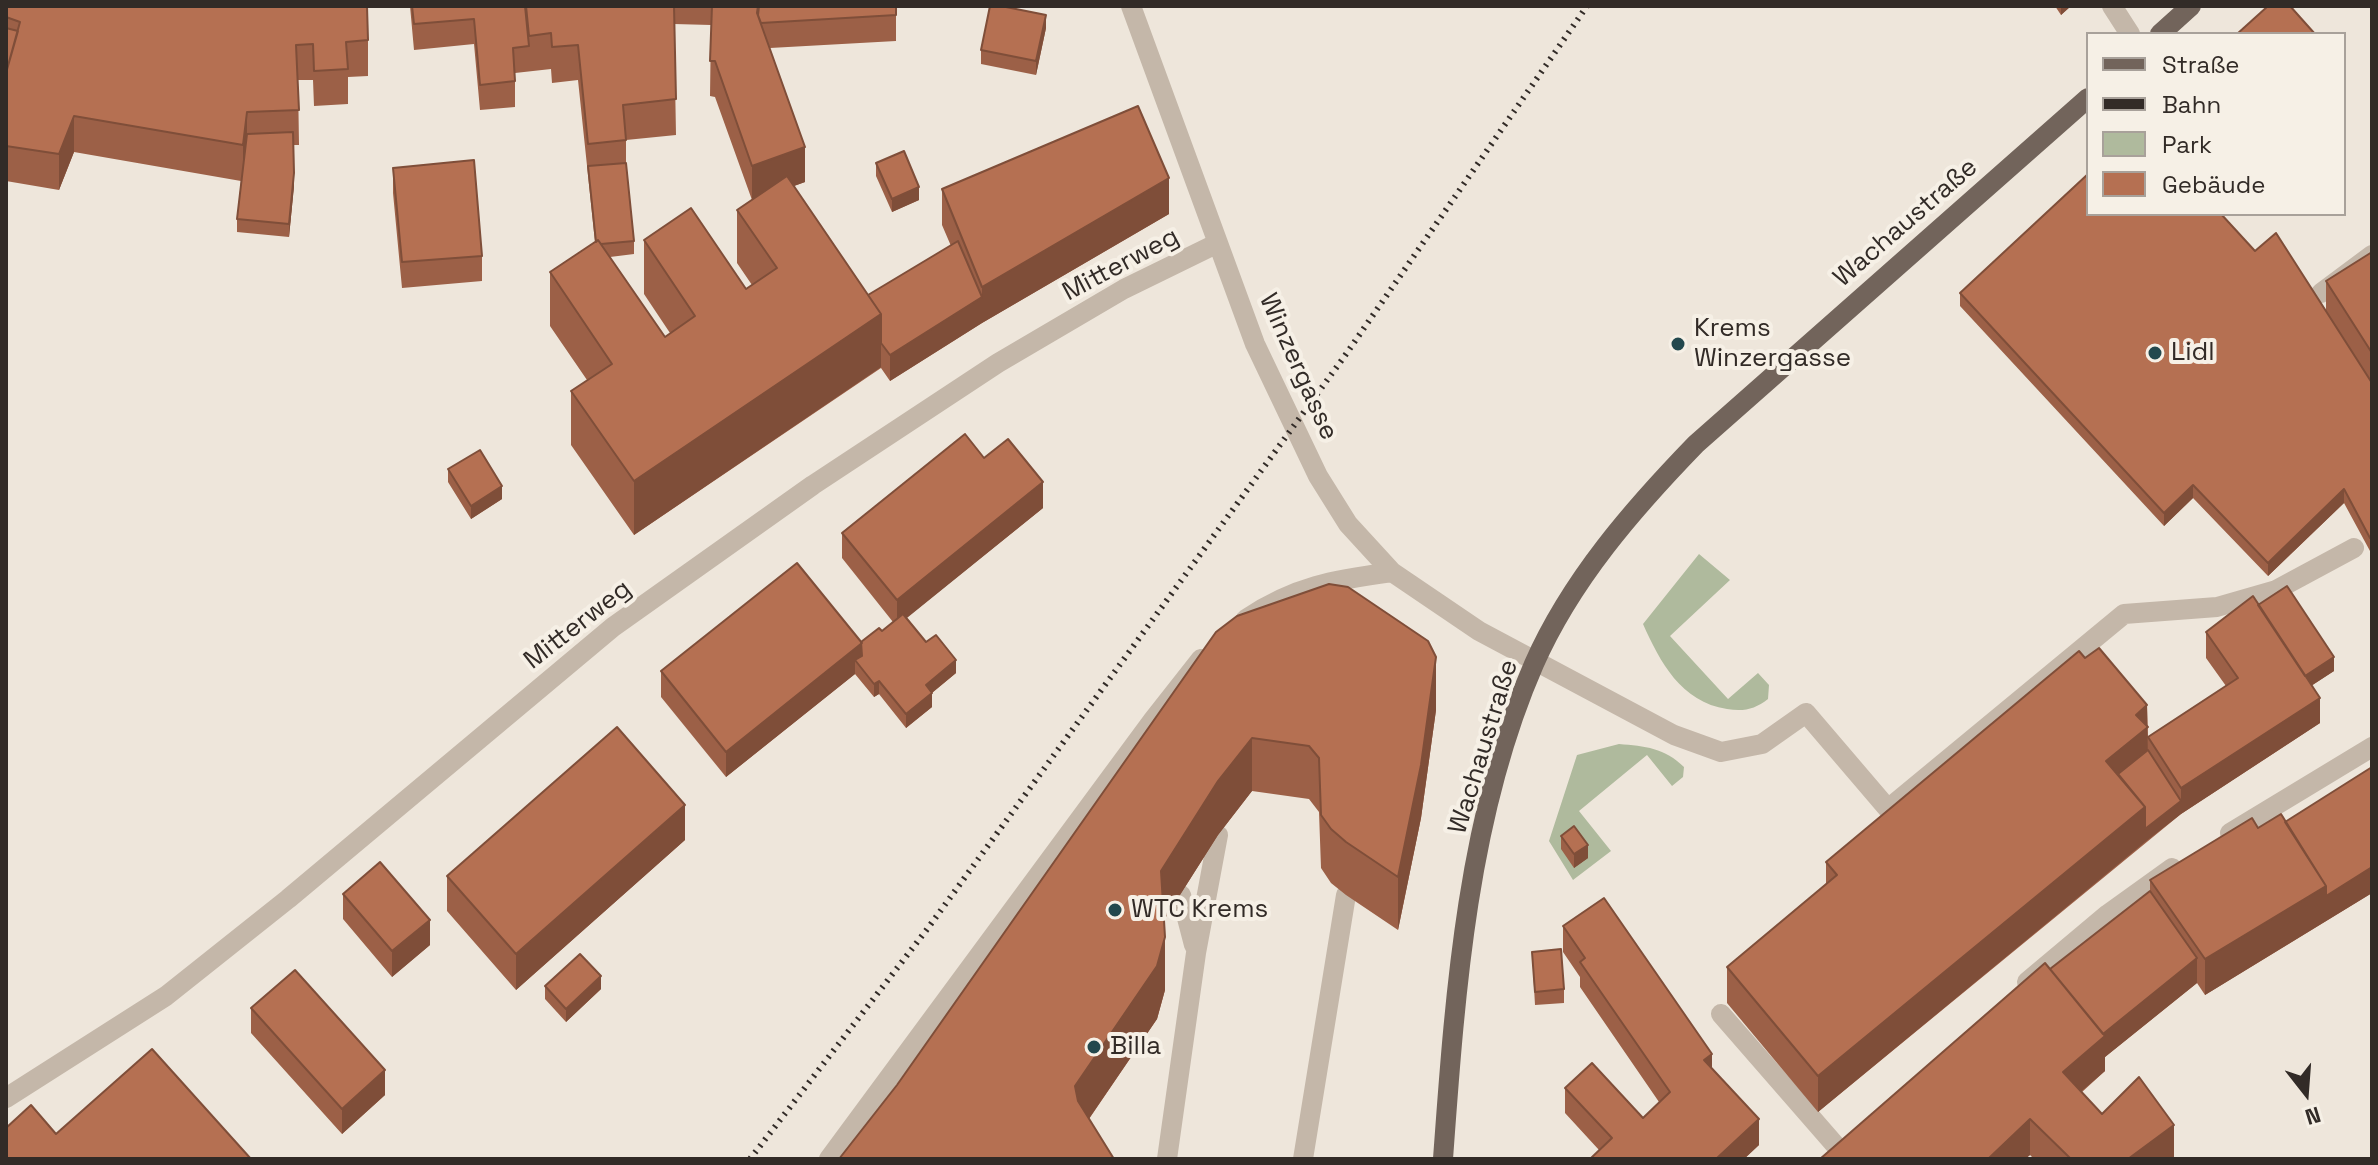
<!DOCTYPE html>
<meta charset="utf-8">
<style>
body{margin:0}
#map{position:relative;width:2378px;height:1165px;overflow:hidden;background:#eee6db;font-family:"Space Grotesk",sans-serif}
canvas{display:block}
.frame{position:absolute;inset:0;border:8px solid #322b27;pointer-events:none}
.legend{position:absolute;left:2086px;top:32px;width:260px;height:184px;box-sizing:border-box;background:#f6f0e6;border:2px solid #a8a19a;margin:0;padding:10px 14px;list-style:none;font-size:24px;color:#322b27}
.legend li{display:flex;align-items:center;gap:16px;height:40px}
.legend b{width:40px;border:2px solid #a8a19a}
.north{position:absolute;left:2266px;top:1053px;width:80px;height:80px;-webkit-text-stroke:6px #f6f0e6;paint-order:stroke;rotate:163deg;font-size:22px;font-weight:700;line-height:32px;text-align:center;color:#322b27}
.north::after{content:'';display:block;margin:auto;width:28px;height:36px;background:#322b27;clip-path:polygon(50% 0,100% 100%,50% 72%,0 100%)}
</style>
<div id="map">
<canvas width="2378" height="1165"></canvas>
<div class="frame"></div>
<ul class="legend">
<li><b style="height:10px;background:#72645b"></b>Straße</li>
<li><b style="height:10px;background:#322b27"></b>Bahn</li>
<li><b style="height:22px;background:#afba9d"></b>Park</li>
<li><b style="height:22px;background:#b57052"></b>Gebäude</li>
</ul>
<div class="north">N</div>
</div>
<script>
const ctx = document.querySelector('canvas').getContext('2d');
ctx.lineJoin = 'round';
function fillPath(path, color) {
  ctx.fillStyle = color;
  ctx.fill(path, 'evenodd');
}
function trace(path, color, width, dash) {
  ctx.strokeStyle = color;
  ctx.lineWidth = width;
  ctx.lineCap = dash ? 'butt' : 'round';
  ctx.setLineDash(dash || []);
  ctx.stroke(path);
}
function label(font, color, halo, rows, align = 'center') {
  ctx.font = font + ' "Space Grotesk",sans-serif';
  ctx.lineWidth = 8;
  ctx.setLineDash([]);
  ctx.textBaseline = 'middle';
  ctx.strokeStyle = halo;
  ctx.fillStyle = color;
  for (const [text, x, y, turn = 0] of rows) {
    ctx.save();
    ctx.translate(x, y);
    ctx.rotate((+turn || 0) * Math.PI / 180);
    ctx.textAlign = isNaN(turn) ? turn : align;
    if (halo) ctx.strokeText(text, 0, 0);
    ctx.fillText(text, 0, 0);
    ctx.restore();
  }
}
fillPath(new Path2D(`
 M1699,554L1730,580L1670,636L1728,699L1758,673L1769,685L1768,699C1755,709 1744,712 1727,709C1681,702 1660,662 1643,624Z
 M1619,744C1645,746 1665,748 1684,767L1683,777L1672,786L1647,755L1579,811L1611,851L1573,880L1549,841L1577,755Z`), '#afba9d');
trace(new Path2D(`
 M1131,6L1255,344L1318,476L1348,524L1392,572L1479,631L1674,735L1721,752L1762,744L1806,713L1888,809L2124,614L2217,607L2276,590L2354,548
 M2112,6L2130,34
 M2321,293L2372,255
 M1246,619C1295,586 1334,580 1392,572
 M1153,730V720L1201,659
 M2230,833L2372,747
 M1181,895L1194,945
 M2027,982L2108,914L2172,868
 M1721,1014L1836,1146
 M6,1098L166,996L288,899L613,627L813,485L998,363L1124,289L1218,243
 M829,1159L1153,720
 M1167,1159L1196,953L1218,835
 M1303,1159L1346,895`), '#c4b7a9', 20);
trace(new Path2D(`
 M2160,34L2191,6
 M1443,1159C1455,994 1467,817 1534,664C1571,580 1633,509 1696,444L2088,98`), '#72645b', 20);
trace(new Path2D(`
 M750,1159L928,928L1344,357L1587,6`), '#322b27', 6, [2, 6]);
fillPath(new Path2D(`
 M6,6L368,40V76L348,77V104L314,106L313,80H298L299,145H294V186L289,237L237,232V219L241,181L74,152L59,190L6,181Z
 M410,6H896V41L770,48L805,182L794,186L868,295L951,246L942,225V189L1169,214L982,323L890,381L881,368L634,535L571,445V391L587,380L550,326V272L595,242L578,80L552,83L551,69L515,73V107L480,110L474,44L414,50ZM674,24L711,25L710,96L715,97L752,200L737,210V263L752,285L746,289L644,240V294L670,333L665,337L610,257L634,254V241L626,163V140L676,135Z
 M2055,6H2071L2061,15Z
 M1046,28L1036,75L981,64V50Z
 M876,163L919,200L892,212L876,176Z
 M393,168L482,256V281L402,288L393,193Z
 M2255,251L2326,311V281L2372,252V551H2370L2344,503L2268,576L2193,498L2164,526L1960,306V293Z
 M984,458L1043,508L906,618L926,642L956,673L932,693V707L906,728L879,694L874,697L855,674L726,777L661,697V671L861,642L882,631L893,622L842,558V533Z
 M448,469L502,499L471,519L448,482Z
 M2258,605L2334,671L2311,686L2320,723L2181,814L1818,1112L1727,1003V967L1826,884V862L2085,658L2147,705L2148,737L2226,686L2206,658V632Z
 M1216,632L1436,710L1421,818L1398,930L1346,895L1331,883L1321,868L1319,812L1309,799L1252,791L1218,835L1164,920L1165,990L1157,1019L1089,1119L897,1085Z
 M2372,767V893L2205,995L2197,983L2105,1057V1071L2082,1092L2102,1114L2174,1159H2034L2030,1155L2025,1159H1820L2050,969L2150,891V880L2258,828L2285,822Z
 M1561,836L1588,858L1574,868L1561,849Z
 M685,840L516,990L447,911V876Z
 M343,894L430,945L392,977L343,919Z
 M1563,926L1712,1069L1759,1145L1744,1159H1590L1599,1150L1565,1113V1088L1643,1118L1659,1102L1580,987V977L1563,952Z
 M1532,952L1564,989V1003L1535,1005Z
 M545,986L601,989L566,1022L545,999Z
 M251,1008L385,1095L342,1134L251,1033Z`), '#9c6047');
fillPath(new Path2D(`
 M2061,6H2071L2061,15Z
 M1046,15V28L1036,75V61Z
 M247,112V147L243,181V145Z
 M74,116V152L59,190V154Z
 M805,147V182L752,201V166Z
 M294,173V186L289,237V224Z
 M1169,178V214L982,323L890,381V355L982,297V287Z
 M919,187V200L892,212V199Z
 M881,314V367L634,535V481Z
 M1043,482V508L897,626V600Z
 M2193,485V498L2164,526V513Z
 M502,486V499L471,519V506Z
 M2344,489V503L2268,576V563Z
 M862,643V669L855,660V674L726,777V752Z
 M1436,657V710L1421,818L1398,930V877Z
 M2334,657V671L2300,693V680Z
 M956,660V673L928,696L932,693V707L906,728V714L926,685Z
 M879,681V694L874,697V684Z
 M2320,698V723L2181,814L2145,842V829L2181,801V788Z
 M2147,705L2148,763L2113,791L2106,761L2136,715Z
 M1252,738V791L1218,835L1161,925V871L1218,781Z
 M685,805V840L516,990V954Z
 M2145,807V842L1818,1112V1076Z
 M1588,845V858L1574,868V854Z
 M2372,867V893L2205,995V959L2326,886Z
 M430,920V945L392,977V951Z
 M1165,937V990L1157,1019L1075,1139V1086Z
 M2197,958V983L2105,1057V1071L2063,1107V1072L2098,1038Z
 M601,976V989L566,1022V1009Z
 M1712,1054V1080L1704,1060Z
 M385,1070V1095L342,1134V1109Z
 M1759,1119V1145L1744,1159H1716Z
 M2030,1119V1155L2025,1159H1988Z
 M2174,1125V1159H2128Z`), '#7f4e39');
const building = new Path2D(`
 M6,6H367L368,40L346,42L348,69L314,71L313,44L296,45L299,110L247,112L243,145L74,116L59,154L6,146V73L20,22L6,17Z
 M412,6H525L529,46L513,48L515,81L480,85L474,19L414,24Z
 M526,6H674L676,99L623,105L626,140L588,144L578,45L552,47L551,33L529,36Z
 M712,6H758L757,13L805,147L752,166L715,61H710Z
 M759,6H896V15L761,23L758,15Z
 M990,6H1001L1046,15L1036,61L981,50Z
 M2268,6H2290L2315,34H2237Z
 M6,28L18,31L6,73Z
 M1138,106L1169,178L982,287L942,189Z
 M293,132L294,173L289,224L237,219L247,134Z
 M904,151L919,187L892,199L876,163Z
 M474,160L482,256L402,262L393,168Z
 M626,163L634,241L601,244L598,240L596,242L588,166Z
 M2088,174V214H2221L2255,251L2276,233L2372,383V538H2370L2344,489L2268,563L2193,485L2164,513L1960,293Z
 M787,176L881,314L634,481L571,391L612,364L550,272L598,240L665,337L695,316L644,240L691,208L746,289L777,268L737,210Z
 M958,241L982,297L890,355L881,343V314L868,295Z
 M2372,252V353L2326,281Z
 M965,434L984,458L1008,439L1043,482L897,600L842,533Z
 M480,450L502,486L471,506L448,469Z
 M797,563L862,643L726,752L661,671Z
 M1329,584L1348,587L1428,641L1436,657L1421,765L1398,877L1346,842L1331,829L1321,815L1319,758L1309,746L1252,738L1218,781L1161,871L1165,937L1157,966L1075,1086L1078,1101L1114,1159H839L897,1085L1216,632L1237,616Z
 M2287,586L2334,657L2305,676L2258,605Z
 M2253,596L2320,698L2181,788L2148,737L2238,678L2206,632Z
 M903,614L926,642L936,635L956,660L926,685L932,693L906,714L879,681L874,684L855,660L862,656L861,642L879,628L882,631Z
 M2099,648L2147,705L2136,715L2148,727L2106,761L2145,807L1818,1076L1727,967L1837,875L1826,862L2079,651L2085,658Z
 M617,727L685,805L516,954L447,876Z
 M2148,750L2181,801L2145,829V807L2118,774Z
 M2372,767V867L2326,896V886L2285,822Z
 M2281,814L2326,886L2205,959L2150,880L2252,818L2258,828Z
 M1574,826L1588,845L1574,854L1561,836Z
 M380,862L430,920L392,951L343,894Z
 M2150,891L2197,958L2103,1034L2050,969Z
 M1604,898L1712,1054L1704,1060L1759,1119L1716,1159H1590L1612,1138L1565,1088L1592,1063L1643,1118L1670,1092L1580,962L1585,958L1563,926Z
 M1561,949L1564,989L1535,992L1532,952Z
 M580,954L601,976L566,1009L545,986Z
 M2045,963L2105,1036L2063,1072L2102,1114L2139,1077L2174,1125L2128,1159H2071L2030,1119L1988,1159H1820Z
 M295,970L385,1070L342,1109L251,1008Z
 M152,1049L251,1159H6V1128L31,1105L56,1134Z`);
fillPath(building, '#b57052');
trace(building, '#7f4e39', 2);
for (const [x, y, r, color] of [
 [1678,344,8,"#23484d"],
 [2155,353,8,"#23484d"],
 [1115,910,8,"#23484d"],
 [1094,1047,8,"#23484d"]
]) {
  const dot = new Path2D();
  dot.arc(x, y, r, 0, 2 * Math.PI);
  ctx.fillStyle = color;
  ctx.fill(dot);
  trace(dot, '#f6f0e6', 3);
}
label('26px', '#322b27', '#f6f0e6', [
 ["Wachaustraße",1906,223,-41],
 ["Mitterweg",1121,265,-28],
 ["Winzergasse",1298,367,66],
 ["Mitterweg",578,625,-38],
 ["Wachaustraße",1484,747,-73]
]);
label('26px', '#322b27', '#f6f0e6', [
 ["Krems",1694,329],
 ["Winzergasse",1694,359],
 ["Lidl",2171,353],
 ["WTC Krems",1131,910],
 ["Billa",1110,1047]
], 'left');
</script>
